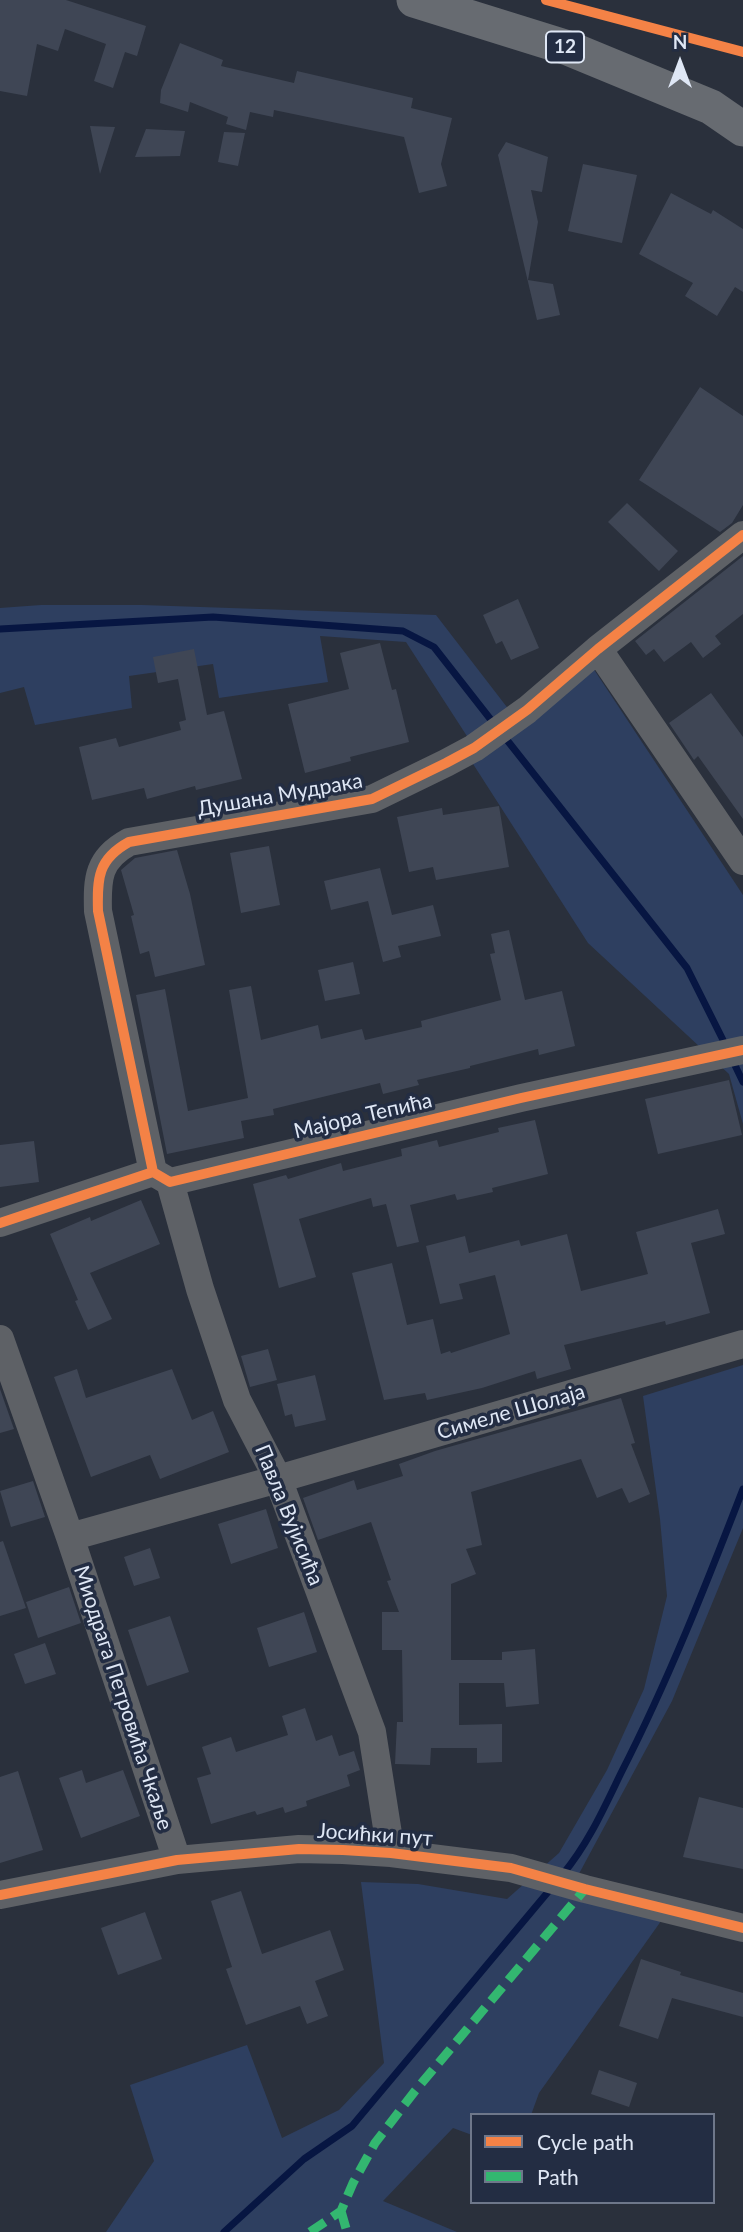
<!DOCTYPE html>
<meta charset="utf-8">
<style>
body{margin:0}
#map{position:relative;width:743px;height:2232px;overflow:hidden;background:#2a303c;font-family:Lato,sans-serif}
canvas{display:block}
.legend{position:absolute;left:470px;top:2113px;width:245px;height:91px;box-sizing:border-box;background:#232d43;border:2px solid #6e778a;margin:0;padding:9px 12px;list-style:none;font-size:21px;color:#dfe7f5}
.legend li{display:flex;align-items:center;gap:14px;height:35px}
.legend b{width:35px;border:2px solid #6e778a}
.north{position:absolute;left:645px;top:28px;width:70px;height:70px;-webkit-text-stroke:5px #232d43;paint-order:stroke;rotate:0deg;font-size:19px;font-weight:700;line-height:28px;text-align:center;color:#dfe7f5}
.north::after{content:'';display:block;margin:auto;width:24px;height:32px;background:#dfe7f5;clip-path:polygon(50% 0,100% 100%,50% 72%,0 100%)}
</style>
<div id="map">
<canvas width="743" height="2232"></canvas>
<ul class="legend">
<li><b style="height:9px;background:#f48246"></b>Cycle path</li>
<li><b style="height:9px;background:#33b770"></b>Path</li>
</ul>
<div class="north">N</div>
</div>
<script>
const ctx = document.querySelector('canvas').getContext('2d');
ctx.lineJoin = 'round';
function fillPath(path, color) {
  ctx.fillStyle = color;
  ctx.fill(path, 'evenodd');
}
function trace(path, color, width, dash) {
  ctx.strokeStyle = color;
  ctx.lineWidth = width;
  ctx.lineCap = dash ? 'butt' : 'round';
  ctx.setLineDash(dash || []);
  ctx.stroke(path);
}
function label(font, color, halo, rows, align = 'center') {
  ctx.font = font + ' Lato,sans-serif';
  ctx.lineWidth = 7;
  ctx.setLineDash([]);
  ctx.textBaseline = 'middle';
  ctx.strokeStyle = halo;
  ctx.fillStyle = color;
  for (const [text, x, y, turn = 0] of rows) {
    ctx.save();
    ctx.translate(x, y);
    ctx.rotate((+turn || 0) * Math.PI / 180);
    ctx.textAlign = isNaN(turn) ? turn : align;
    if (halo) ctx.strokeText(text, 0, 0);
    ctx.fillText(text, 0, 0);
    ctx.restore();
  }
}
fillPath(new Path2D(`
 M41,605H142L436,615L513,715L587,659L743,895V1124L729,1074L588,943L466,753L474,747L406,642L320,636L328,682L219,698L213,664L129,676L132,708L35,725L24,687L0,693V608Z
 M743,1365V1528L672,1701L574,1883L671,1907L539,2093L531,2115H472V2135L453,2128L383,2201L457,2232H106L154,2161L130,2085L247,2045L282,2138L339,2110L384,2063L361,1882L418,1884L507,1899L559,1853L607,1770L644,1689L667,1596L660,1519L643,1396Z`), '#2e3f60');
trace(new Path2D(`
 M0,629L213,617L403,631L434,647L495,725
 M503,735L687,968L727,1048
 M732,1059L743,1082
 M563,1874C588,1844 604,1808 621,1773C668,1681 706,1585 743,1489
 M224,2232L304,2159L352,2126L553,1886`), '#071642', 7);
fillPath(new Path2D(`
 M0,0H66L146,26L137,56L125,52L113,88L94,81L106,44L65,29L58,51L37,44L27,96L0,91Z
 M180,43L223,60L221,66L294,83L297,71L413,98L411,108L452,118L441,164L447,186L419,193L404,137L274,110L273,117L250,112L246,130L226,124L228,117L190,102L188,112L160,103L161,90Z
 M90,126L115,127L100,174Z
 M146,129L185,131L180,156L135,157Z
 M224,132L245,133L238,166L218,162Z
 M506,142L548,157L542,192L531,190L538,222L528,280L553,284L560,315L537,320L498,155Z
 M583,164L637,175L622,243L568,231Z
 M671,193L711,214L713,210L743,229V292L735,287L717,316L685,296L693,283L639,254Z
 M700,387L743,416V505L732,523L720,532L639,480Z
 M627,503L678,551L659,571L608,522Z
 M743,556V614L715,636L721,644L703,658L691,642L664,662L654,649L646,655L635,641Z
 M518,599L539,648L511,660L502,641L496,644L483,615Z
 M380,643L392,690L396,689L409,742L350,757L351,761L305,773L288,704L349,689L340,653Z
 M194,649L207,715L224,711L242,779L196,790L195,786L147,799L144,788L92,800L79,747L116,738L119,747L181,730L179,722L186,720L178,679L158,683L153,657Z
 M711,693L743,737V819L698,756L694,760L669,723Z
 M499,806L509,867L436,880L433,867L409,872L397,817L442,808L443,815Z
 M269,846L280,905L241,913L230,853Z
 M177,850L190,894L205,965L155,977L149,951L140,954L131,916L134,915L121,870L135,858Z
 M380,868L392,915L433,905L441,936L398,946L401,957L383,962L368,901L331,910L324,881Z
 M509,930L525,1000L562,991L575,1046L539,1055L538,1049L470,1066V1068L417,1080L419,1085L383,1094L380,1083L273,1109L274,1115L241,1121L244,1138L167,1154L136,995L165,989L188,1111L248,1098L229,990L251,986L261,1040L318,1025L321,1039L362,1029L365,1040L422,1027L421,1021L501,1000L490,954L495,953L491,934Z
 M353,962L360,994L325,1001L318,970Z
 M729,1080L742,1135L658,1154L645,1099Z
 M535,1120L548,1174L492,1188L493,1192L457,1200L455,1194L410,1205L419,1242L397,1247L386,1204L373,1207L371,1198L299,1219L316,1277L279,1288L253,1184L286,1175L288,1179L341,1163L343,1171L402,1156L401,1149L437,1140L439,1147L499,1132L498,1128Z
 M34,1141L39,1182L0,1187V1145Z
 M141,1200L160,1244L90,1273L112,1319L88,1330L75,1301L78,1300L50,1234L90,1217L91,1221Z
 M718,1209L725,1234L691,1243L710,1313L666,1325L665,1321L564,1345L571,1369L537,1379L535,1371L482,1388L427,1400L425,1393L384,1400L352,1273L392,1263L407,1325L433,1319L441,1354L450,1351L451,1353L510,1334L495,1275L459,1284L463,1299L440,1304L426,1246L465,1236L469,1253L519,1240L521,1246L567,1234L581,1291L648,1274L636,1232Z
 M268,1349L277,1380L250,1387L241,1356Z
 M77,1369L86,1398L172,1369L192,1420L213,1411L229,1452L160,1479L150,1455L91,1477L54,1377Z
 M315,1375L326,1420L295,1427L292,1414L285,1416L277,1384Z
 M0,1389L14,1429L0,1433Z
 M621,1398L635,1443L631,1444L650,1494L629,1503L622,1488L597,1498L581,1459L471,1492L482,1545L466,1549L476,1574L451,1584V1660H502V1652L535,1649L539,1704L506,1707L504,1683H459V1725L502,1724V1762L477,1763V1748H431L430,1765L395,1764L397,1722H403L402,1650H382V1612H399L387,1581L391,1580L371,1522L318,1540L303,1498L354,1480L357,1490L403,1476L399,1464L435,1451Z
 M33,1481L45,1517L11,1527L0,1491Z
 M266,1509L278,1548L231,1564L218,1524Z
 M3,1541L26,1608L0,1616V1542Z
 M150,1548L160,1578L134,1586L124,1557Z
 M69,1587L81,1623L38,1638L26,1602Z
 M304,1612L317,1652L269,1667L257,1628Z
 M170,1616L189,1672L147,1686L128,1630Z
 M45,1643L56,1674L25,1684L14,1654Z
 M305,1708L316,1741L332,1735L339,1756L354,1751L360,1770L347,1775L350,1786L306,1801L307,1806L285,1813L283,1807L257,1815L255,1811L211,1824L197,1778L211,1774L202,1747L231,1737L236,1752L288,1735L282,1716Z
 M82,1770L86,1783L123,1770L140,1816L81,1838L59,1778Z
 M18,1771L43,1850L0,1863V1777Z
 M699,1797L743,1808V1869L683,1857Z
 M241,1891L262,1954L330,1930L344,1970L315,1981L328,2016L307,2024L300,2006L246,2025L226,1969L232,1967L211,1901Z
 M145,1912L162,1959L118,1975L101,1928Z
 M641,1959L681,1972L680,1975L743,1993V2017L672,1998L658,2039L619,2026Z
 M599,2070L637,2083L629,2107L591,2094Z`), '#3f4655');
trace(new Path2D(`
 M598,649L743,861
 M153,1172L98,911C97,878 98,859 129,842L372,799L446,763L474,748L527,710L598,649L743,535
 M170,1182L200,1289L237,1400L278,1479L372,1732L391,1853
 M0,1223L153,1172L170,1182L521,1098L743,1050
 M0,1339L70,1537L177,1860
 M70,1537L278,1479L743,1344
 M0,1895L177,1860L299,1849L343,1850L391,1853L511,1868L585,1889L743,1928`), '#5e6166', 28);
trace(new Path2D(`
 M414,0L568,48L711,107L743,129`), '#676b71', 35);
trace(new Path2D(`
 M341,2211L347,2232
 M310,2232L341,2211L353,2183L375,2143L415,2091L585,1889`), '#33b770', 9, [18, 9]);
trace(new Path2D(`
 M546,0L743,52
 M153,1172L98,911C97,878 98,859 129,842L372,799L446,763L474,748L527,710L598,649L743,535
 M0,1223L153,1172L170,1182L521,1098L743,1050
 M0,1895L177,1860L299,1849L343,1850L391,1853L511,1868L585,1889L743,1928`), '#f48246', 10);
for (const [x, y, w] of [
 [565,47,38]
]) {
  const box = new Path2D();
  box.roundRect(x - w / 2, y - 15.5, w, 31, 5);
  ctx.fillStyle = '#232d43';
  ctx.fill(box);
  trace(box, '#dfe7f5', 2);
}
label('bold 19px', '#dfe7f5', null, [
 ["12",565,47]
]);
label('21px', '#dfe7f5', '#232d43', [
 ["Душана Мудрака",280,795,-10],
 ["Мајора Тепића",363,1116,-13],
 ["Симеле Шолаја",511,1412,-16],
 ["Павла Вујисића",289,1515,68],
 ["Миодрага Петровића Чкаље",123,1698,72],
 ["Јосићки пут",375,1835,4]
]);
</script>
